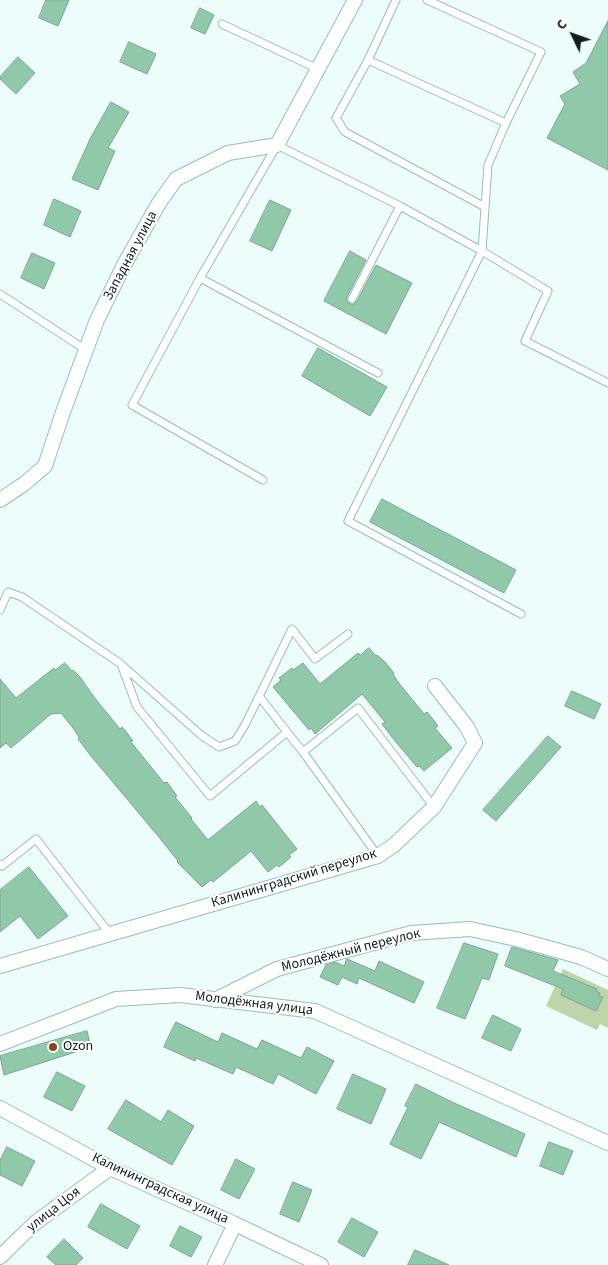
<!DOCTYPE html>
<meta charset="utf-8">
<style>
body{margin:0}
#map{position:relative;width:608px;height:1265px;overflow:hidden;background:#edfdfc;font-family:"Source Sans 3",sans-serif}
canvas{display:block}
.north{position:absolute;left:548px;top:10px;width:50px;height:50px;-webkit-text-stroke:4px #fff;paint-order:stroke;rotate:312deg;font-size:14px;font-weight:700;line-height:20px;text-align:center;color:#0e1e1d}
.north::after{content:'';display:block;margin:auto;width:18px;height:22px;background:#0e1e1d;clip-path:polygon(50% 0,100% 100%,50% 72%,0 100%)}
</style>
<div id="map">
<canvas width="608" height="1265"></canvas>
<div class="north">С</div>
</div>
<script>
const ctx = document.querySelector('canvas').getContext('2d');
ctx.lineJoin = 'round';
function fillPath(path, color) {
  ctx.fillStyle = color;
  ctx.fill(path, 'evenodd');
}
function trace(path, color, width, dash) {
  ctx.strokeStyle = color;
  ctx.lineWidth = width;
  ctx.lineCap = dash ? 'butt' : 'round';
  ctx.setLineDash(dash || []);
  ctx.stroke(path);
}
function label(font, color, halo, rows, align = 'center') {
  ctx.font = font + ' "Source Sans 3",sans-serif';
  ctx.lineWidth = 4;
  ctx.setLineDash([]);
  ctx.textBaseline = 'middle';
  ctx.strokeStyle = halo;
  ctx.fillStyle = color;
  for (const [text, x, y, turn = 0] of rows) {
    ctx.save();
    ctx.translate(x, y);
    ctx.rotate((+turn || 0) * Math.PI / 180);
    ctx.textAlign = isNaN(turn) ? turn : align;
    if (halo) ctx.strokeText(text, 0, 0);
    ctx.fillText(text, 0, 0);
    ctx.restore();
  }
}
fillPath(new Path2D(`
 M563,969L608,990V1028L600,1024L597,1030L546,1006Z`), '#bed5ab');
const building = new Path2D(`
 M46,0H69L58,26L39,18Z
 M200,8L214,15L205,34L191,28Z
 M608,21V170L547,138L565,104L560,96L580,84L573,72L586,63Z
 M129,42L156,54L147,74L120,62Z
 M18,57L35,73L16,94L0,79V77Z
 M111,102L129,112L108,148L115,151L98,190L72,179L90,139Z
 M54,199L81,211L70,237L44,225Z
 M270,200L291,210L272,251L250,241Z
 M350,251L366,260L347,297V301L350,304H354L357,301L376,265L412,283L386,334L324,301Z
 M32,253L55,263L44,289L21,278Z
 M318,348L387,387L370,416L302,376Z
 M382,499L516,570L504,593L370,522Z
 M369,648L376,656L377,655L385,662L394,673L393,674L398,682L424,714L427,712L432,718L438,726L435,728L452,748L424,771L419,766L417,767L395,741L382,724L385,722L362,694L315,734L311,728L309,730L273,687L281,680L279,678L292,668L293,670L303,663L320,684L358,653L360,655Z
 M65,663L72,671L73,670L80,677L94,697L120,729L122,727L128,734L133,741L131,742L164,783L167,782L177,796L175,797L192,818L191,819L208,840L256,801L260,807L262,805L297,849L289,855L291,857L279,867L277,865L268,872L251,851L213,882L211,880L202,887L177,862L178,861L158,836L91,756L78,739L79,737L73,728L61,713L51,714L11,748L6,743L0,748V679L16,698L54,668L55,670Z
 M572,691L601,704L594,719L565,706Z
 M548,736L561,747L496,821L483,810Z
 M29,867L68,916L38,939L20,916L0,932V890Z
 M464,943L498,954L489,980L482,978L465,1019L437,1008Z
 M512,947L558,960L553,971L597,989L596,991L600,993L599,996L603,997L596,1011L561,995L563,989L505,966Z
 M347,959L375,971L379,961L424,982L414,1003L359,978L357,984L342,977L338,985L320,977L326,965L335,962L344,966Z
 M493,1015L521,1029L511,1051L482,1038Z
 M176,1022L218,1042L222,1033L257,1049L262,1040L301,1058L307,1047L334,1061L316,1094L278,1074L273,1084L236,1067L233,1074L196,1058L195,1061L164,1047Z
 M87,1031L91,1047L4,1075L0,1056Z
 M57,1072L85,1086L72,1111L44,1097Z
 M353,1074L386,1089L371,1124L337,1109Z
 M416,1084L452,1102L525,1134L516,1157L439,1122L421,1159L390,1144L408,1107L405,1106Z
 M126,1100L161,1122L168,1110L194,1126L172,1165L108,1129Z
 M549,1142L573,1151L563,1175L540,1166Z
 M7,1147L35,1161L22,1186L0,1175V1161Z
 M236,1159L255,1169L239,1199L221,1190Z
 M293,1182L312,1190L299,1222L280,1214Z
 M101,1204L140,1226L127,1249L88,1227Z
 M352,1218L378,1232L364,1257L338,1242Z
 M180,1226L202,1237L191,1257L170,1246Z
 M64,1239L83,1258L76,1265H56L47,1257Z
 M415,1250L449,1265H408Z`);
fillPath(building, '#90c9aa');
trace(building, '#83a391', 1);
const service = new Path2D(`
 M396,0L368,60L336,118L345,132L485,207
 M427,0L541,52L506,123L488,165L482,251L548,291L525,341L608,383
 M222,24L318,69
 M368,60L506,123
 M200,278L378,373
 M0,294L86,350
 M352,299L400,206
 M263,480L132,405L200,278L277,145L400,206L482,251L348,521L521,614
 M0,610L8,592L22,597L121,664L137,707L210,796L287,732L303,752L378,856
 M123,666L201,735L219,747L235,741L245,725L292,629L315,659L348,634
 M259,696L287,732
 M303,752L358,708L434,807
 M0,864L2,866L36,839L110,934`);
const minor = new Path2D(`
 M0,500L24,484L45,466L63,412L97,320L124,265L159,203L176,179L228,153L277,145L355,0
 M0,966L378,856L394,845L434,807L475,743L467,727L435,686
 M215,1000L277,969L411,933L470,929L516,939L581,957L608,969
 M0,1044L116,999L180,995L315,1011L608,1143
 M0,1108L110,1168L235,1224L321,1265
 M0,1257L35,1223L110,1168
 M215,1265L235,1224`);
trace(service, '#95bfbb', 9);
trace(minor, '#95bfbb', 16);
trace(service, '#fff', 7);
trace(minor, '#fff', 14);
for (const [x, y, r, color] of [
 [53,1047,5,"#8b4323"]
]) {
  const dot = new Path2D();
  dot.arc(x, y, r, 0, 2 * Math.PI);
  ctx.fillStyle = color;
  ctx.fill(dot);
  trace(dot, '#fff', 2);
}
label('14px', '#0e1e1d', '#fff', [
 ["Западная улица",131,256,-62],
 ["Калининградский переулок",294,879,-17],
 ["Молодёжный переулок",351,951,-14],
 ["Молодёжная улица",254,1004,7],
 ["Калининградская улица",160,1189,25],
 ["улица Цоя",54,1210,-38]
]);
label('14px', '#0e1e1d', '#fff', [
 ["Ozon",63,1047]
], 'left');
</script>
